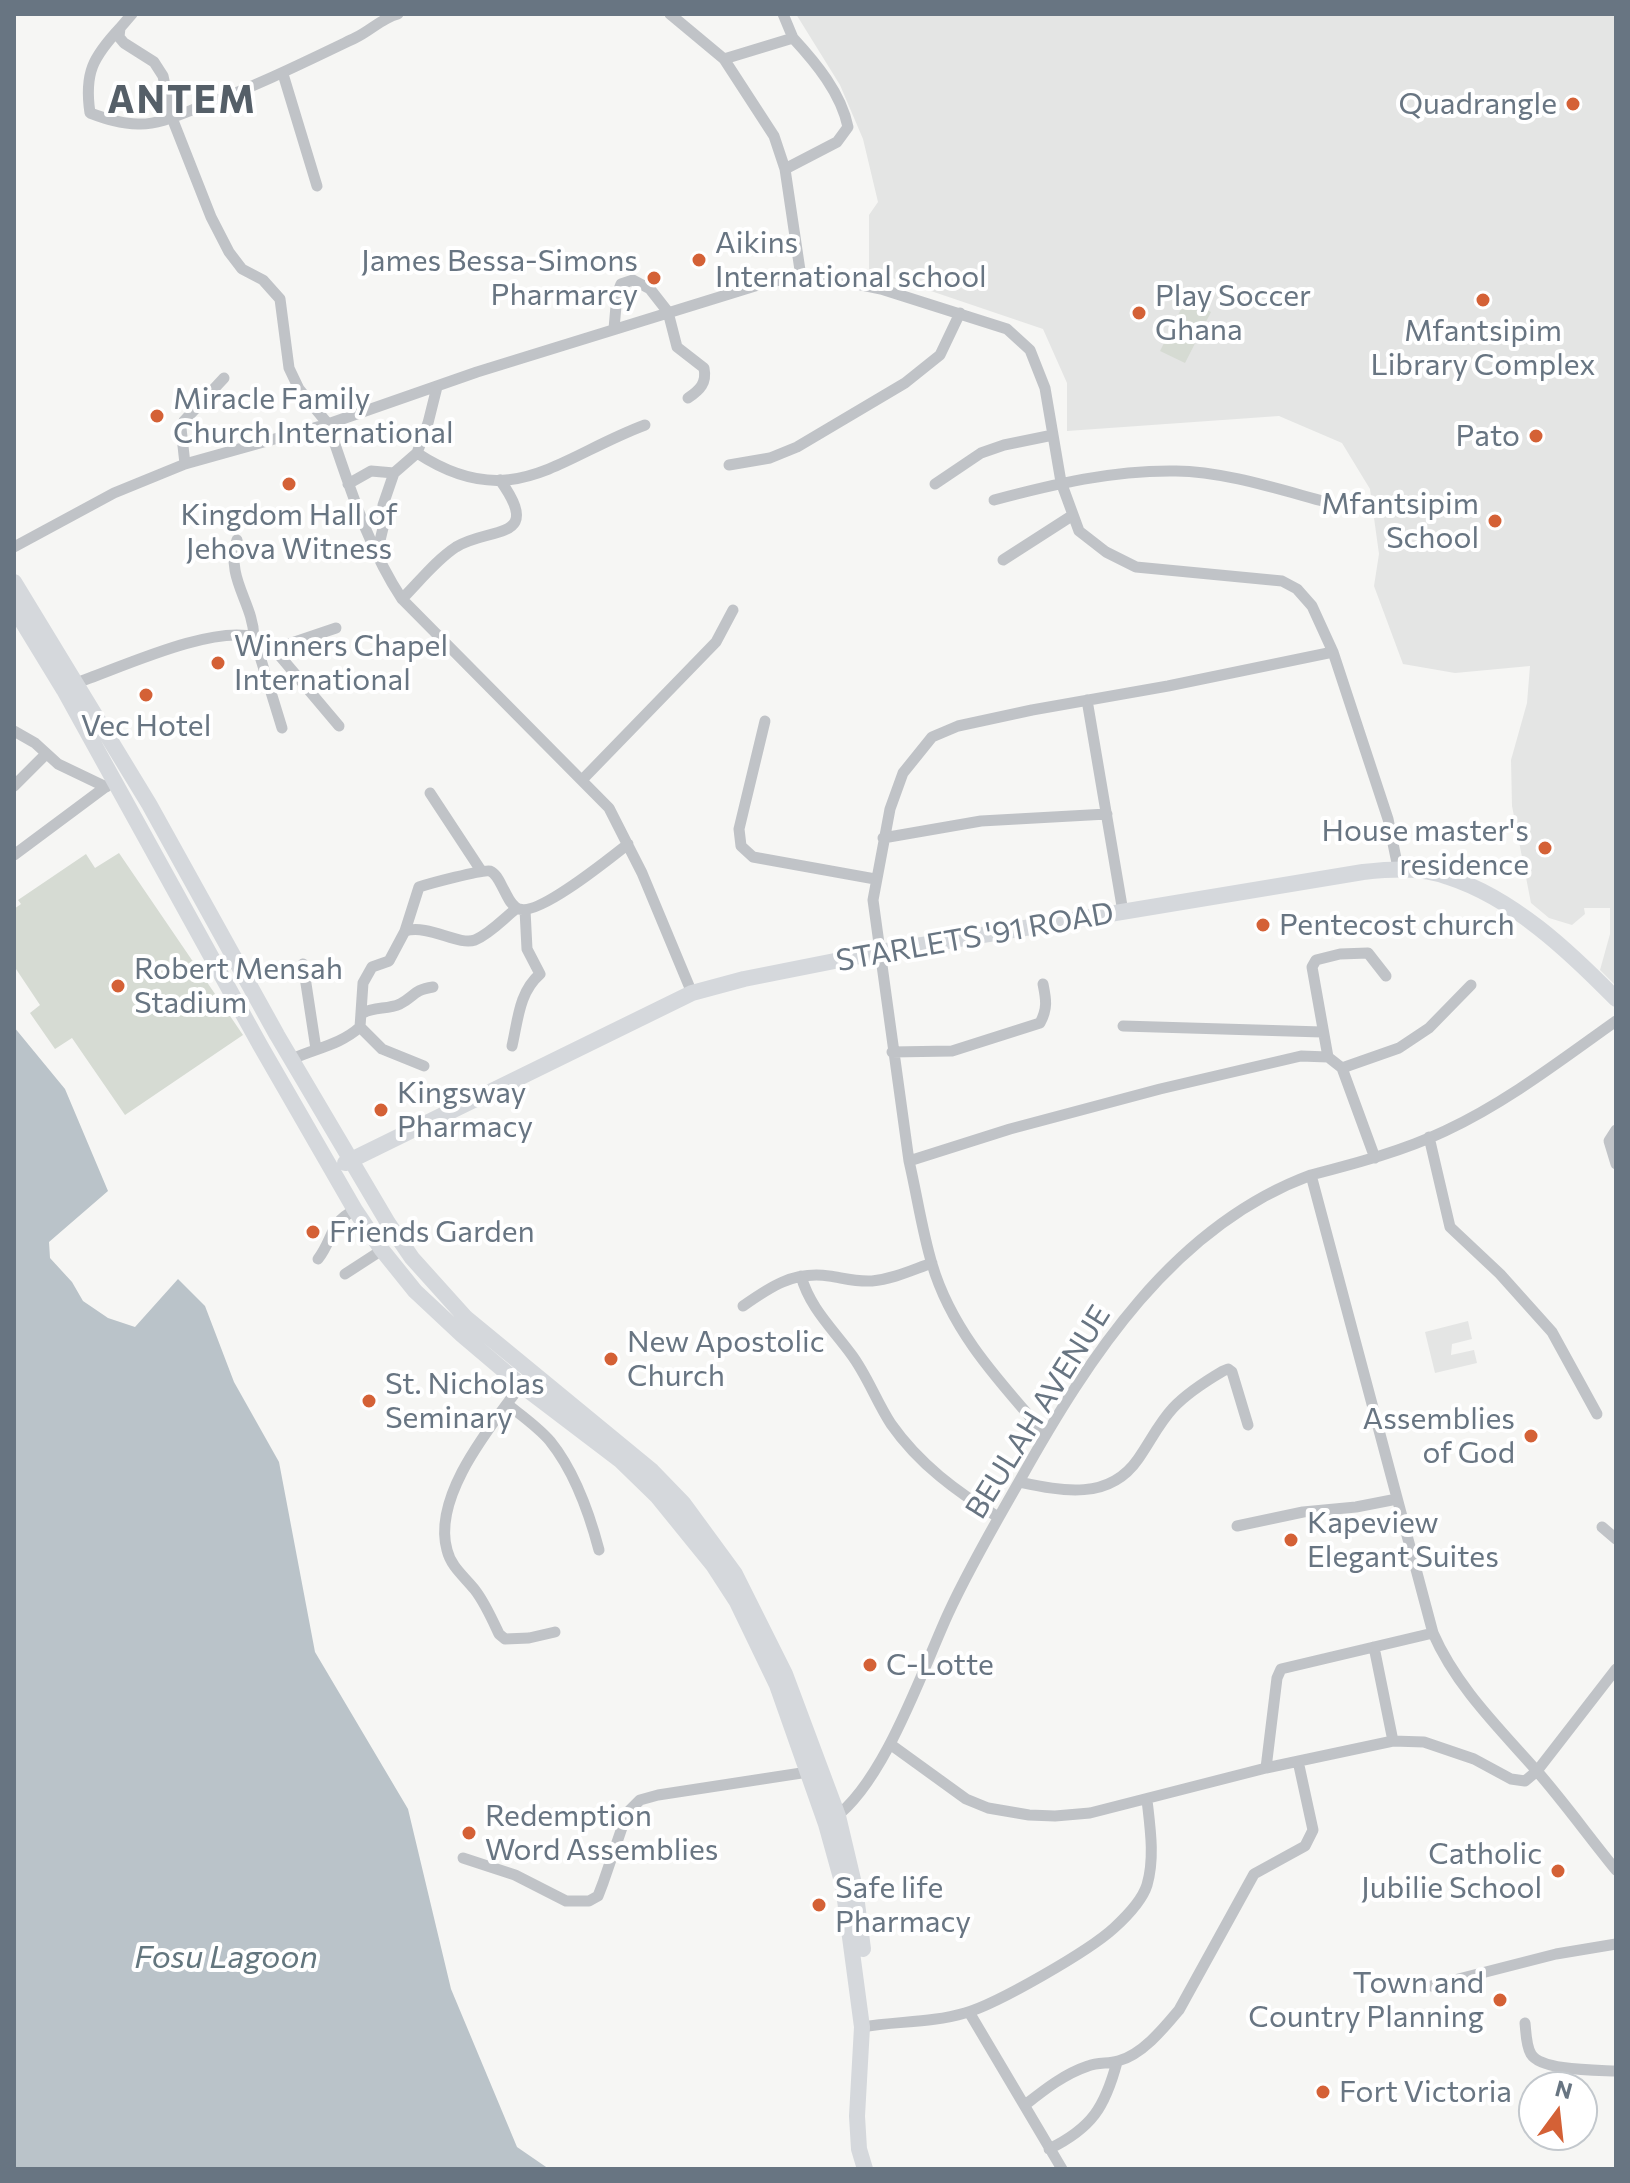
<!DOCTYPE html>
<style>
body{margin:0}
#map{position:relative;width:1630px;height:2183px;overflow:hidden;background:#f6f6f4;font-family:Commissioner,sans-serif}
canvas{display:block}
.frame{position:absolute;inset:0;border:16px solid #687582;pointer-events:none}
.north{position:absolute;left:1518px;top:2071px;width:80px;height:80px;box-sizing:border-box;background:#fff;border:2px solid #c3c8cd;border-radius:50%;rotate:15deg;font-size:22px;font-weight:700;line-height:32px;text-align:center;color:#687582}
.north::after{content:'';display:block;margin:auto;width:28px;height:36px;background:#d46136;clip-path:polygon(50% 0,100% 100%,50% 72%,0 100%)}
</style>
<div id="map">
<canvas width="1630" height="2183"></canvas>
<div class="frame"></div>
<div class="north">N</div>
</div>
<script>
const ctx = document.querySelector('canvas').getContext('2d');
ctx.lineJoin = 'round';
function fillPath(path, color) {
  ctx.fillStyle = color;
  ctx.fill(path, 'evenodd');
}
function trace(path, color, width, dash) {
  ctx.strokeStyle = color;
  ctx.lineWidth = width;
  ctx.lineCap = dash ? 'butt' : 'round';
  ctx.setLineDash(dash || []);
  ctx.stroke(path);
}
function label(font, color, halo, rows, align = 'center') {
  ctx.font = font + ' Commissioner,sans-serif';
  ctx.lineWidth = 8;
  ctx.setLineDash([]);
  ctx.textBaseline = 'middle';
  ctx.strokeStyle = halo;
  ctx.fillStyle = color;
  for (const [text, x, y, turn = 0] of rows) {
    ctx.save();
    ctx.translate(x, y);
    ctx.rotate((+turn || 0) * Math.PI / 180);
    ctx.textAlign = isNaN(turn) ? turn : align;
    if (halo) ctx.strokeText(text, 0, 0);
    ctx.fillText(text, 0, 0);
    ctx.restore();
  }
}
fillPath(new Path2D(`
 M796,14H1616V986L1600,970L1610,934V908H1584L1585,914L1572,925L1549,918L1531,903L1512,806L1511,760L1527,703L1530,666L1455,673L1403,664L1374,586L1379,554L1370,489L1342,443L1279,416L1067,431V383L1043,329L869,270V215L878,202L863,139L840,85Z
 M1468,1321L1472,1339L1452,1344L1451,1355L1474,1350L1477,1363L1435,1373L1425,1332Z`), '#e4e5e4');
fillPath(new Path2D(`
 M1186,299L1211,312L1185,363L1160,351Z
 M119,853L243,1035L125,1115L72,1038L55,1049L30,1013L40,1005L14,966V909L21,904L18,900L86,854L95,868Z`), '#d6dbd3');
fillPath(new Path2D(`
 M14,1027L65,1089L108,1191L49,1242L50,1258L72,1282L83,1301L108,1318L135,1327L178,1279L205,1306L234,1382L279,1462L315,1652L408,1809L451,1989L517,2147L549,2169H14Z`), '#bac3c9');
trace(new Path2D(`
 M670,14L724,59L774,136L785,169L801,277
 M783,14L793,38
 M120,28C93,57 84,73 90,113C106,119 121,124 138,124C157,125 179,115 197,108C252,88 303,63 355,38C370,31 382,18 398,14
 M724,59L793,38C816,63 841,93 848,127L837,142L785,169
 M283,74L317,186
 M614,329L617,294L621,284L633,280L650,289L668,312L677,347L704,368C707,383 700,390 688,398
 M417,453C511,515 559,457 645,425
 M185,464L181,428L184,421L224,378
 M729,465L770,458L797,447L905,383L940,355L960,313
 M348,484L371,471L394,473L417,453L428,423L437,387
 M935,484L981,453L1004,445L1053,435
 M994,500C1054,484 1113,470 1176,471C1222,471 1281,490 1326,502
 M237,540C225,578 253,602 254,637L274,649L339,726
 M14,547L114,493L185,464L328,424L299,389L289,368L280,299L263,280L242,269L229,252L211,217L172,118L163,76L154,62L124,43L119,37L120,28L132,14
 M377,553L383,528V505L394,473
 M1003,560L1073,515
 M402,599C419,582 436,560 456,547C490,526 544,542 500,480
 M274,649L336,628
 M76,683C120,668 211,625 254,637L282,728
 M1087,700L1123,912
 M765,721L739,829L741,846L753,857L875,879
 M14,731L35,743L58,764L106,787
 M583,779L716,642L733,610
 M14,786L46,754
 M430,793L480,869
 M883,838L981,821L1107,814
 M14,855L108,785H115
 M405,931C429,924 458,946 475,940C491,933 503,919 517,908
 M303,964L316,1049
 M692,993L642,873L609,808L402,599C367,546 349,484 328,424L477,372L768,282L801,277L833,279L881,289L1007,329L1030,350L1045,388L1061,482L1079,531L1106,552L1136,567L1282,581L1297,589L1312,606L1333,652L1388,819L1398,868
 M363,1013C375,1006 387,1010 400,1004C415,996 413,990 433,987
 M1123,1026L1322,1032
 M360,1027L382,1049L424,1066
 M512,1046C518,1020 519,992 540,974L527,949L525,910
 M892,1052L952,1051L1040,1023C1048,1008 1046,999 1043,984
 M1328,1057L1312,967L1316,960L1340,954L1368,953L1386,976
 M292,1059C316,1048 340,1045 360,1027L363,983L372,967L389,961L405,931L419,887C428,884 483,869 490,871C497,874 500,883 504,890C508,897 511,906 519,909C539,916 610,858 628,844
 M1342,1068L1399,1048L1429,1028L1471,985
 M1616,1130L1609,1141L1616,1164
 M1429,1137L1450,1227L1500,1274L1552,1332L1597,1414
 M909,1161L873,900L890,809L903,773L932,737L958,726L1032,710L1168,686L1333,652
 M1311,1175C1357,1163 1403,1151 1445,1131C1507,1102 1561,1060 1616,1021
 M318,1259C334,1238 329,1223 355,1210
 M345,1274L382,1250
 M801,1276C810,1308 832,1328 851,1354C867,1375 876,1401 891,1424C919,1464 957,1492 998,1517
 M743,1306C770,1287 793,1271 829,1276C843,1278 856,1282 872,1281C893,1279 912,1270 932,1263
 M521,1385C491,1426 432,1496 447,1550C451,1567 465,1577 475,1590C485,1603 492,1619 499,1634L505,1639L529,1638L555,1632
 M507,1404C522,1416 538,1427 550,1441C575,1472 589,1512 599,1550
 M1045,1434C1000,1382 952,1332 932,1264C922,1231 917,1195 909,1161L1010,1129L1160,1089L1301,1056L1328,1057L1342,1068L1375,1158
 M1019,1482C1062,1491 1109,1501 1138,1459C1150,1442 1159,1423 1173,1408C1187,1393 1206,1381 1223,1371L1228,1369L1232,1372L1248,1425
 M1237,1526L1303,1512L1356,1507L1397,1499
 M1602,1527L1616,1539
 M1374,1647L1393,1741
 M890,1744L966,1799L988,1808L1029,1815L1055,1816L1090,1813L1266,1768L1393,1741L1424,1742L1474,1759L1511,1779L1525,1781L1537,1771L1616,1669
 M1266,1768L1277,1678L1281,1669L1433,1633
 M833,1819C884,1783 922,1671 948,1614C969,1568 995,1524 1020,1480C1089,1357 1173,1226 1311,1175L1433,1633C1456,1686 1498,1727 1536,1770C1564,1802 1589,1837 1616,1870
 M463,1858L515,1875L566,1901H589L598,1896L603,1883L627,1813L640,1800L658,1795L808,1772
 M1431,1986L1556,1954L1616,1944
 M969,2012L1062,2169
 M1525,2023C1526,2032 1526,2046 1531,2054C1541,2071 1597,2070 1616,2071
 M862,2027C897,2021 931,2023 965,2013C997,2004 1089,1951 1114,1928C1126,1917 1142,1901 1147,1885C1155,1858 1150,1827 1147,1800
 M1025,2105C1044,2090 1064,2074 1088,2066C1098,2062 1109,2064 1118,2061C1142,2055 1164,2028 1179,2010L1254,1874L1305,1846L1313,1830L1298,1761
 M1049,2149C1092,2128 1105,2107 1117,2062`), '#c0c3c7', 11);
trace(new Path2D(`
 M14,582L149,804L277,1035L388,1223L412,1258L466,1318L652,1471L683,1503L735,1574L785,1674L838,1816L855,1888L863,1949
 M14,608L64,690L260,1045L355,1210L382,1250L415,1291L462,1335L521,1385L621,1461L657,1496L713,1565L737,1602L777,1685L826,1824L843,1885L862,2027L857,2116L859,2149L865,2169
 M345,1163L692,993L744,979L880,952L1363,872C1392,869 1420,867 1448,877C1513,898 1569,951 1616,999`), '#d5d8dc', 16);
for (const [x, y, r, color] of [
 [1573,104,8,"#d46136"],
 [699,260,8,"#d46136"],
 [654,278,8,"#d46136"],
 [1483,300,8,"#d46136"],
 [1139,313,8,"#d46136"],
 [157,416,8,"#d46136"],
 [1536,436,8,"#d46136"],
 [289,484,8,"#d46136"],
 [1495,521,8,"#d46136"],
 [218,663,8,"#d46136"],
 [146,695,8,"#d46136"],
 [1545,848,8,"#d46136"],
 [1263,925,8,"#d46136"],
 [118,986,8,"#d46136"],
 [381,1110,8,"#d46136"],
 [313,1232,8,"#d46136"],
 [611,1359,8,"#d46136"],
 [369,1401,8,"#d46136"],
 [1531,1436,8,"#d46136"],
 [1291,1540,8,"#d46136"],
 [870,1665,8,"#d46136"],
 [469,1833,8,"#d46136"],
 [1558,1871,8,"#d46136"],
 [819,1905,8,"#d46136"],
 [1500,2000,8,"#d46136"],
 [1323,2092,8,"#d46136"]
]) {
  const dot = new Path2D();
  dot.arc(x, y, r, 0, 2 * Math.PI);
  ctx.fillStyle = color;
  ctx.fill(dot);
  trace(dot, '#fff', 3);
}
label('30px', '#687582', '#fff', [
 ["Quadrangle",1557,104,"right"],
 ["Aikins",715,243],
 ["International school",715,277],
 ["James Bessa-Simons",638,261,"right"],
 ["Pharmarcy",638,295,"right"],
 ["Play Soccer",1155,296],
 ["Ghana",1155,330],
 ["Mfantsipim",1483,331,"center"],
 ["Library Complex",1483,365,"center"],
 ["Miracle Family",173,399],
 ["Church International",173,433],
 ["Pato",1520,436,"right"],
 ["Mfantsipim",1479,504,"right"],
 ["School",1479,538,"right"],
 ["Kingdom Hall of",289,515,"center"],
 ["Jehova Witness",289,549,"center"],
 ["Winners Chapel",234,646],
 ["International",234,680],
 ["Vec Hotel",146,726,"center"],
 ["House master's",1529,831,"right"],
 ["residence",1529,865,"right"],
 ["Pentecost church",1279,925],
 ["Robert Mensah",134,969],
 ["Stadium",134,1003],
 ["Kingsway",397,1093],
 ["Pharmacy",397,1127],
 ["Friends Garden",329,1232],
 ["New Apostolic",627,1342],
 ["Church",627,1376],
 ["St. Nicholas",385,1384],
 ["Seminary",385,1418],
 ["Assemblies",1515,1419,"right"],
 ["of God",1515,1453,"right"],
 ["Kapeview",1307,1523],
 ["Elegant Suites",1307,1557],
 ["C-Lotte",886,1665],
 ["Redemption",485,1816],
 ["Word Assemblies",485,1850],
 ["Catholic",1542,1854,"right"],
 ["Jubilie School",1542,1888,"right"],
 ["Safe life",835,1888],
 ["Pharmacy",835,1922],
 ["Town and",1484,1983,"right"],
 ["Country Planning",1484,2017,"right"],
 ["Fort Victoria",1339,2092]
], 'left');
label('30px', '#687582', '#fff', [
 ["STARLETS '91 ROAD",975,937,-10],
 ["BEULAH AVENUE",1038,1412,-58]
]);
label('italic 32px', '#63767e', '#fff', [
 ["Fosu Lagoon",226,1957]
]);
ctx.letterSpacing = '2px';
label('bold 38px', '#555f68', '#fff', [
 ["ANTEM",182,100]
]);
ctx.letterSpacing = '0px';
</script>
